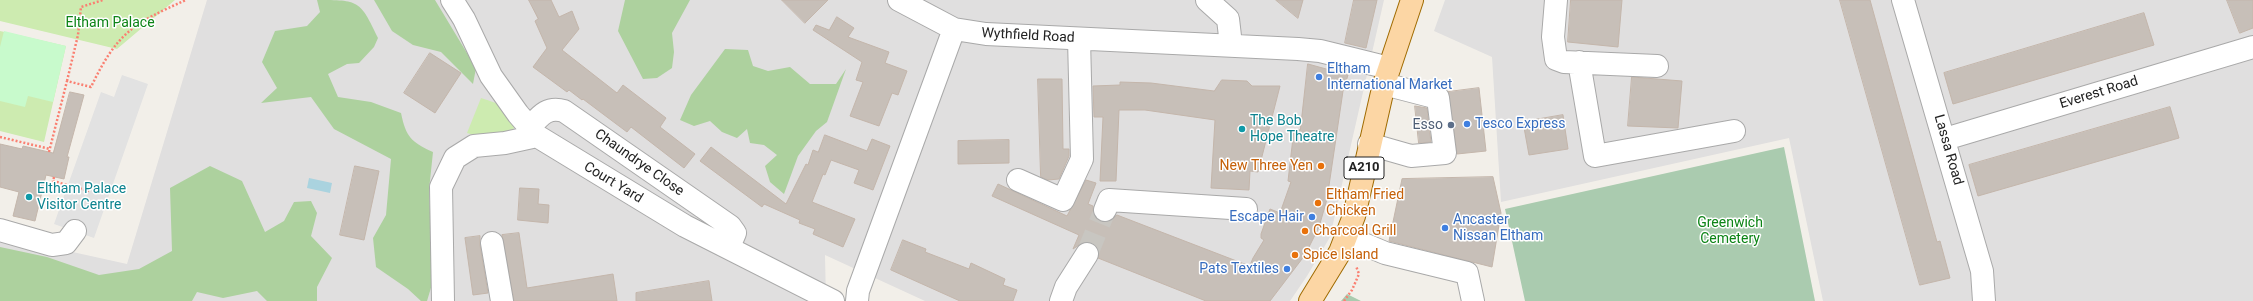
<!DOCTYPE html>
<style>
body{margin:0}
canvas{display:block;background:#f2efe9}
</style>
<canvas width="2253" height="301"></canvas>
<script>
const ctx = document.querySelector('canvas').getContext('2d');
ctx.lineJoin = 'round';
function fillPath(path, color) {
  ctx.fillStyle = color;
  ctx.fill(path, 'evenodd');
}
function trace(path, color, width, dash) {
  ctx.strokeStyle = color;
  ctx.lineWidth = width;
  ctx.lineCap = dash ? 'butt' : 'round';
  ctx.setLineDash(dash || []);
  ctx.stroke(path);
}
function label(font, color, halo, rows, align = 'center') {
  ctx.font = font + ' Roboto,sans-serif';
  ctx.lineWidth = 3;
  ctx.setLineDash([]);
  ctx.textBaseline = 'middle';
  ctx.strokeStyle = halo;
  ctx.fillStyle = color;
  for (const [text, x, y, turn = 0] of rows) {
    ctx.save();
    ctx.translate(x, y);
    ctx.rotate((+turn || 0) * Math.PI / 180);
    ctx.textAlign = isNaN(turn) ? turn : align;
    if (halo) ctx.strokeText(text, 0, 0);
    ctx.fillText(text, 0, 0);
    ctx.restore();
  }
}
fillPath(new Path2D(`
 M207,0H1384L1330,237L1307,276L1290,301H925L825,255L826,301H0V236L127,264Z
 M1445,0H2253V301H1823L1789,138L1501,202L1492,57L1434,31Z`), '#e0dfdf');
fillPath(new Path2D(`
 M0,0H175L117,49L0,21Z
 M0,31L66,46L44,142L0,131Z
 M481,98C501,105 512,105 514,128L509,134L480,137L467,133Z`), '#cdebb0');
fillPath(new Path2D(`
 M317,0C359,0 360,0 378,38L374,47L359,63L347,64L328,74L338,97L371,102L401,113C406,137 411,142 433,152L429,190L433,281L427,301H421L408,289L376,267L373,238L386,215L391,159L334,129L311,97L261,103L277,88L262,62L275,31L307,26L320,12Z
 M374,0H435L476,68L473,84L441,52L413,45L392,31Z
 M625,0H690L672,33L674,52L672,68L657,78L643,79L618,31Z
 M725,49L748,50L753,66L768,71L790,67L810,84H836L846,69L827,122L816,131L798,156L784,194L770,182L765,166L777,155L764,145L750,143L747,129L737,138L722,132L710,121L694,126L680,120L691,95Z
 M210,166L242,181L265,232L284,221L294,202L311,201L317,213L311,236L332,258L317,287V301H267L257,291L223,298L197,292L192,301H0V247L47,257L99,275L139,269L172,251L170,188Z`), '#add19e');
fillPath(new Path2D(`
 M1784,147L1815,301H1525L1505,209Z
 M1347,294L1361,301H1341Z`), '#aacbaf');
fillPath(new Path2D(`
 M4,31L66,46L53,102L28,96L25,107L0,101V47Z`), '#c8facc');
fillPath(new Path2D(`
 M122,75L148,84L94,238L54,224L101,92L114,97Z`), '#e2e2e2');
fillPath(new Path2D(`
 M309,178L332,183L330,193L307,188Z`), '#aad3df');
const building = new Path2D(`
 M529,0H551L559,17L572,11L579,29L562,50L617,93L623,85L666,118L660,127L695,154L684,168L631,127L627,132L583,99L582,100L569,90L567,92L533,67L547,48L535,21L538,19Z
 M782,0H828L805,23Z
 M1276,0H1303L1298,18Z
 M1354,0H1377L1366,48L1345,43Z
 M1571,0H1622L1618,47L1568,42Z
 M1840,0H1870L1937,242L1940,241L1950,278L1920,285Z
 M2227,0H2253V28L2240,33Z
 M2144,13L2154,45L1953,104L1944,73Z
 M837,17L854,28L848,37L889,52L885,63L907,71L898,95L892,93L879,126L850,116L863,82L856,80L862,62L813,30L816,25L829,30Z
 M430,53L461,73L435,113L404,93Z
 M1308,64L1348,75L1343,91L1327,199L1319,227L1305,255L1270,301H1206L1098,258V249L1093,243H1082L1073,249L1079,235L992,196L998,184L1067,216L1086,180L1096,183L1088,204L1093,206V212L1100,221L1107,222L1117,215L1247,265L1246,275L1253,258L1264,240L1261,238V234L1270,209L1280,213L1291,182L1288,181L1294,129L1300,130Z
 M1632,77L1682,81L1678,128L1628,126Z
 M1038,79H1062L1063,149H1069V156L1059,179L1048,180L1041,177Z
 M1222,80L1247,81L1252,86H1280L1258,172L1250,171L1249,190L1211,188L1215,120L1145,110H1119L1116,181H1100L1103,117H1094L1093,86L1120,85V82L1151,83L1214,91Z
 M1479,88L1486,151L1457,154L1448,92Z
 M70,92L84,95L67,157H69L64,179L46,175L35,221L13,216L19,192L0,187V144L22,149L23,146L53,153Z
 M1415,106L1427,108L1431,142L1419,143Z
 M2170,107L2179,138L1978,196L1969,165Z
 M1563,115L1568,149L1529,155L1523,122Z
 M825,135L867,151L872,139L890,146L873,190L854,183L859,170L831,160L825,175L823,174L812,202L855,219L843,247L813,234L815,229L799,223L800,220L764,204L762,207L700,161L711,147L786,204L806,164L808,165L813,150L818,152Z
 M1009,140V163L958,164V141Z
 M355,166L379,171L364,240L340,235Z
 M1493,177L1501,213L1492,267L1389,241L1402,179Z
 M520,188L539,189L538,204L549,205L548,223L518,220Z
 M519,233L527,288L613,274L617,301H514L502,235Z
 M480,236V245L488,293L473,295L465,238Z
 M903,240L926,249L925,252L969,269L971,263L1005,279L1003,285L1017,290L1013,301H960L891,270Z
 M709,281L712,301H636V293Z`);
fillPath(building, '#c7bfb8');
trace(building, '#c4b6ab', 1);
trace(new Path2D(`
 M1087,254L1105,210`), '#c8c6c1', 22, [22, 11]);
const minor = new Path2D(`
 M452,0L464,19L491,76L518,114L537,136L685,226L833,301
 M899,0L954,29L986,34L1298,49L1320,51L1389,68
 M1207,0L1228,19L1231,45
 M1556,0L1553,37L1556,59L1564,62L1657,66
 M1903,0L1982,271L1984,301
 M1579,62L1595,156L1734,131
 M529,128C540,116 547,106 564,111L730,226L735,233L729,247
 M1945,139L2253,47
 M1369,144L1411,156L1445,153L1438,98L1384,84
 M1018,180L1063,200L1082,159L1079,39
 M1105,210L1109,200L1246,209
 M0,230L52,245L66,243L75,231
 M1347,237L1385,253L1467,273L1473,301
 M492,243L502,301
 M443,301L441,187L455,158L474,146L505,143L537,136
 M857,301L858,291L954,29
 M1061,301L1066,287L1087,254`);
const major = new Path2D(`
 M1310,301L1340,252L1354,216L1384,84L1412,0`);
trace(minor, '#a9a9a9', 24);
trace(major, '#a06b00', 24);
trace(new Path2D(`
 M67,81L78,35L81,7L103,0
 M0,137L50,149
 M49,152L67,81L91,87C117,33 132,24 186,0
 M54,177L53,181L89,191
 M1344,301L1352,290L1359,274L1356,266`), '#fa8072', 2.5, [2, 2]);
trace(minor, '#fff', 22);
trace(major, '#fcd6a4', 22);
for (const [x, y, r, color] of [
 [1319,77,4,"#3f7fe0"],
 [1467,124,4,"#3f7fe0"],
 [1451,125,4,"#5c6f8a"],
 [1242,129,4,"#0f9aa8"],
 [1321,166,4,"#e8710a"],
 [29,197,4,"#0f9aa8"],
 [1318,203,4,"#e8710a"],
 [1312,217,4,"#3f7fe0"],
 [1445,228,4,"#3f7fe0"],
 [1305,231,4,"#e8710a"],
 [1295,255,4,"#e8710a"],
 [1287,269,4,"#3f7fe0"]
]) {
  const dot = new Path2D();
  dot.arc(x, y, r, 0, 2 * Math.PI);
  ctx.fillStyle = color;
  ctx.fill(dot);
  trace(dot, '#fff', 1.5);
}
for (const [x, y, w] of [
 [1364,168,40]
]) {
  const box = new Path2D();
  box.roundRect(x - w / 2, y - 11, w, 22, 3);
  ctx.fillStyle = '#fff';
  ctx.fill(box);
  trace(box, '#222', 1);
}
label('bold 13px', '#222', null, [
 ["A210",1364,168]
]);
label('14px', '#0c8416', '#fff', [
 ["Eltham Palace",110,23],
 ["Greenwich",1730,223],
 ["Cemetery",1730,239]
]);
label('14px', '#222', '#fff', [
 ["Wythfield Road",1028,36,3],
 ["Everest Road",2099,93,-17],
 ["Lassa Road",1948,150,74],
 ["Chaundrye Close",639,163,35],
 ["Court Yard",613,183,31]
]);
label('14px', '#366cbe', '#fff', [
 ["Eltham",1327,69],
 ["International Market",1327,85],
 ["Tesco Express",1475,124],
 ["Escape Hair",1304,217,"right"],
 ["Ancaster",1453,220],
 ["Nissan Eltham",1453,236],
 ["Pats Textiles",1279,269,"right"]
], 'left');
label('14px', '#0d838f', '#fff', [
 ["The Bob",1250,121],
 ["Hope Theatre",1250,137],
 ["Eltham Palace",37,189],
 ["Visitor Centre",37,205]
], 'left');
label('14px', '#4e5e75', '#fff', [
 ["Esso",1443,125]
], 'right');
label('14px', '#c56008', '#fff', [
 ["New Three Yen",1313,166,"right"],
 ["Eltham Fried",1326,195],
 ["Chicken",1326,211],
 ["Charcoal Grill",1313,231],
 ["Spice Island",1303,255]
], 'left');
</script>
